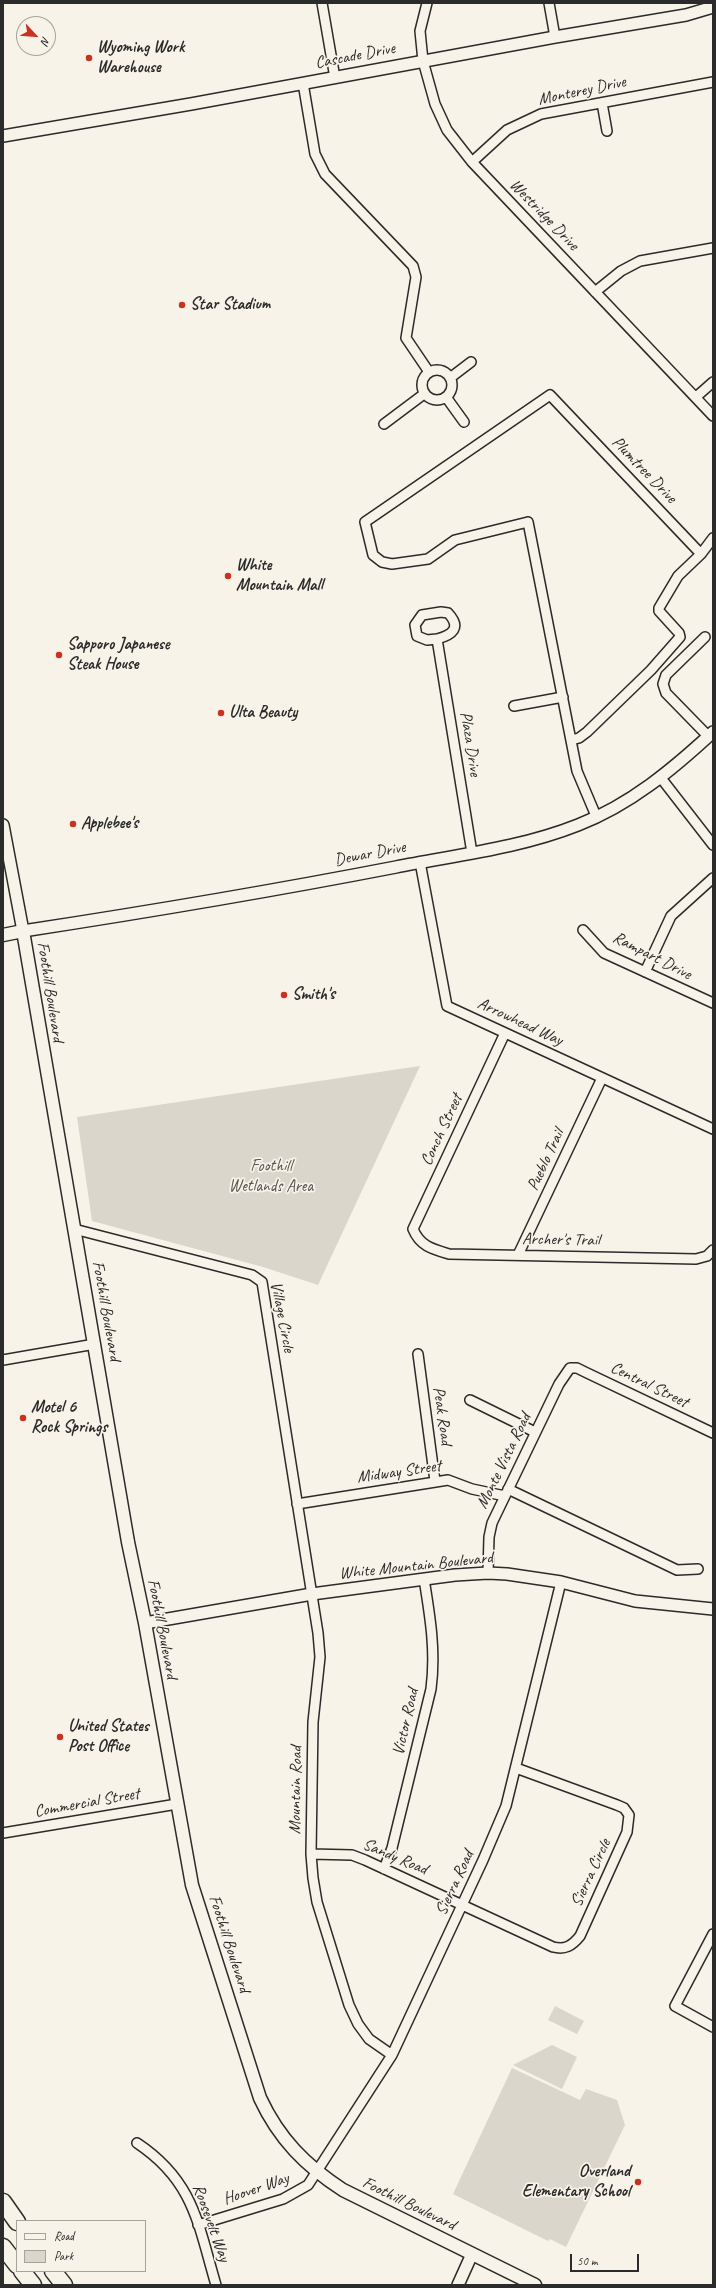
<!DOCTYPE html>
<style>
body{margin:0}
#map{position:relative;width:716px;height:2288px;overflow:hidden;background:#f7f3e8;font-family:Caveat,sans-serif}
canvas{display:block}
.frame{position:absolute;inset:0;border:4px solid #2b2b2b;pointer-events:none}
.legend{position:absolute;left:16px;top:2220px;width:130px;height:52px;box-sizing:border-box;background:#f7f3e8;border:1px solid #a5a39c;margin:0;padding:5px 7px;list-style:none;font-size:12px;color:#2b2b2b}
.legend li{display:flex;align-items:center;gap:8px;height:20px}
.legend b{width:20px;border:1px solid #a5a39c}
.north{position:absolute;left:16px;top:16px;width:40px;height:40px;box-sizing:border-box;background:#f7f3e8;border:1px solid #a5a39c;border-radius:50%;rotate:116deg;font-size:11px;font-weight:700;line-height:16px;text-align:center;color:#2b2b2b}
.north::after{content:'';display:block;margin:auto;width:14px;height:18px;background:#c8321e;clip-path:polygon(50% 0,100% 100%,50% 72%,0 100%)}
.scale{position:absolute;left:570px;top:2254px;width:69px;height:18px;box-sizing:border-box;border:2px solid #2b2b2b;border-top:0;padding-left:5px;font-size:12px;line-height:14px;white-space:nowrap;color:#2b2b2b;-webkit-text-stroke:3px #f7f3e8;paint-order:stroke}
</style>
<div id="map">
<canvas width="716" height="2288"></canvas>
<div class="frame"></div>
<ul class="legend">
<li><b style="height:5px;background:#f7f3e8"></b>Road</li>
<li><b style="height:11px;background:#dad6cc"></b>Park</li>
</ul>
<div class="north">N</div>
<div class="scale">50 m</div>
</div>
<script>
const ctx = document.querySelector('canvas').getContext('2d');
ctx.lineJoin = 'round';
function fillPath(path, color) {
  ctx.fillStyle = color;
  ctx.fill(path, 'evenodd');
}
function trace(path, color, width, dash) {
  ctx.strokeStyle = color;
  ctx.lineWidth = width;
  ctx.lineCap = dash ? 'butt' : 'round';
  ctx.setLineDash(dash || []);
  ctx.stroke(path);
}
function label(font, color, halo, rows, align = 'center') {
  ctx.font = font + ' Caveat,sans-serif';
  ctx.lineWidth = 3.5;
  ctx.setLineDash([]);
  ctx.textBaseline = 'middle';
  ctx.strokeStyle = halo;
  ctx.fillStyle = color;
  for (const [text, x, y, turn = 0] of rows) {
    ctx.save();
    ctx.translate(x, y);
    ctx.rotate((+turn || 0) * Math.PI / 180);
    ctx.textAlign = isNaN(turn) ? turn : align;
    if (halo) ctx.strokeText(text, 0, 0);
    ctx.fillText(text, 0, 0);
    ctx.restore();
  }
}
fillPath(new Path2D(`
 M420,1066L318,1285L263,1267L92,1221L77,1117Z
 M555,2006L584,2021L577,2034L548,2020Z
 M552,2045L577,2057L562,2089L513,2065Z
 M512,2068L580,2100L586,2089L617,2100L625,2125L566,2247L550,2239L548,2241L453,2194Z`), '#dad6cc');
const minor = new Path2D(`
 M322,3L335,78
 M427,3L420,31L423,61L435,104L447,130L472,162L713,416
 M549,3L555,37
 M303,83L315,154L325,174L413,266L416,277L406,338L429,372
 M602,103L607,131
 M472,162L507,130L541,114L713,82
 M595,292L621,271L640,261L713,248
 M422 385a15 15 0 1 1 30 0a15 15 0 1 1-30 0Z
 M450,378L471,362
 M446,397L464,422
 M696,397L713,382
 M384,424L424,394
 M705,637L666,675L663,684L666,693L708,736
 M437,639L427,640L417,636L415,625L422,615L441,612L448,613C462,628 452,635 437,639L472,853
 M514,706L563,697
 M571,740L579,738L587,732L651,670L680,637L679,633L659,611V608L678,576L701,554
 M661,778L713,845
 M596,816L577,771L528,522L455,540L428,559L392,564L382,562L373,555L365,522L550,395L701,554L713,538
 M420,862L447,1006L713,1129
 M583,930L604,953L713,1003
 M645,972L671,916L713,878
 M505,1033L413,1229C420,1246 432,1249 449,1254L696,1259L707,1256L713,1250
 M74,1229L252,1275L262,1282L318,1633L320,1657L313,1722L311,1854L313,1878L317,1902L349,2005L358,2024L369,2039L392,2055
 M518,1255L602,1078
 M418,1354L435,1481
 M3,1360L95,1344
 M470,1400L535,1432
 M508,1489L677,1570L698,1569
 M297,1504L448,1480L472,1489L505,1496
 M488,1573L489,1537L492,1523L559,1384L570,1368H577L585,1372L713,1433
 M3,1833L177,1804
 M311,1854L352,1855L365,1860L553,1947C565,1950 572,1946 580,1936L627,1832L629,1815L624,1808L617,1805L516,1768
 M384,1869L392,1848L431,1689C436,1651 430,1616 424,1579
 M713,1934L675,2006L713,2027
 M137,2143C194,2181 198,2224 216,2285
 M198,2225L283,2199L308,2185L392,2055L483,1860L506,1806L561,1582`);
const tertiary = new Path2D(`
 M3,136L191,104L555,37L686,15L713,7
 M3,825L23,931C147,912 272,891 396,867C457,855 520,848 578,825C630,805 673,769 713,732
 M145,1623L312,1594L455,1575L488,1573L507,1574L561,1582L635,1601L713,1609
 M458,2285L472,2254`);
const secondary = new Path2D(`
 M3,935L23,931L128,1542L145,1623L192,1885L260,2098C279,2139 306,2166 343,2190L535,2285`);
const motorway = new Path2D(`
 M3,2202L17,2222
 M3,2247L17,2265
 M22,2271L33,2285
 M53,2271L64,2285`);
trace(minor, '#2b2b2b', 12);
trace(tertiary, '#2b2b2b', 14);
trace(secondary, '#2b2b2b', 15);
trace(motorway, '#2b2b2b', 19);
trace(minor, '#f7f3e8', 9);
trace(tertiary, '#f7f3e8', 11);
trace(secondary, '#f7f3e8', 12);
trace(motorway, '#f7f3e8', 16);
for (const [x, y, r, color] of [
 [89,58,4,"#c8321e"],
 [182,305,4,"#c8321e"],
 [228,576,4,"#c8321e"],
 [59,655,4,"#c8321e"],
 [221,713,4,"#c8321e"],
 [73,824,4,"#c8321e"],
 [284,995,4,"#c8321e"],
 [23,1418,4,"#c8321e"],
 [60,1737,4,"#c8321e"],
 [638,2182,4,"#c8321e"]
]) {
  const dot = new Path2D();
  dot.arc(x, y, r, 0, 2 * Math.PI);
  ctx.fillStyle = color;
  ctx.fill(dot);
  trace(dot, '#f7f3e8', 1.5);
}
label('bold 17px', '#2b2b2b', '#f7f3e8', [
 ["Wyoming Work",97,48],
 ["Warehouse",97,68],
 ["Star Stadium",190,305],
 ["White",236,566],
 ["Mountain Mall",236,586],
 ["Sapporo Japanese",67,645],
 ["Steak House",67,665],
 ["Ulta Beauty",229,713],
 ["Applebee's",81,824],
 ["Smith's",292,995],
 ["Motel 6",31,1408],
 ["Rock Springs",31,1428],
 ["United States",68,1727],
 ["Post Office",68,1747],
 ["Overland",630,2172,"right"],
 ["Elementary School",630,2192,"right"]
], 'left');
label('17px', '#2b2b2b', '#f7f3e8', [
 ["Cascade Drive",355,56,-11],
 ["Monterey Drive",582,91,-12],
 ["Westridge Drive",544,215,46],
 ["Plumtree Drive",644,470,46],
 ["Plaza Drive",470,744,81],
 ["Dewar Drive",370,854,-11],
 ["Rampart Drive",652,956,27],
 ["Foothill Boulevard",50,992,81],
 ["Arrowhead Way",520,1022,25],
 ["Conch Street",442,1130,-65],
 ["Pueblo Trail",546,1160,-65],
 ["Archer's Trail",561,1240,1],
 ["Foothill Boulevard",106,1311,80],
 ["Village Circle",282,1317,79],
 ["Central Street",649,1385,26],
 ["Peak Road",442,1416,82],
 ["Monte Vista Road",504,1461,-64],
 ["Midway Street",399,1472,-8],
 ["White Mountain Boulevard",416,1566,-6],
 ["Foothill Boulevard",162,1629,79],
 ["Victor Road",406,1722,-77],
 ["Mountain Road",296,1790,-89],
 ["Commercial Street",87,1803,-10],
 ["Sandy Road",395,1857,23],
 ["Sierra Circle",591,1873,-65],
 ["Sierra Road",455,1883,-65],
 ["Foothill Boulevard",229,1944,72],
 ["Hoover Way",256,2189,-19],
 ["Foothill Boulevard",409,2204,26],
 ["Roosevelt Way",211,2223,70]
]);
label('17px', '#575653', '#f7f3e8', [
 ["Foothill",271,1167],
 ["Wetlands Area",271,1187]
]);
</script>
